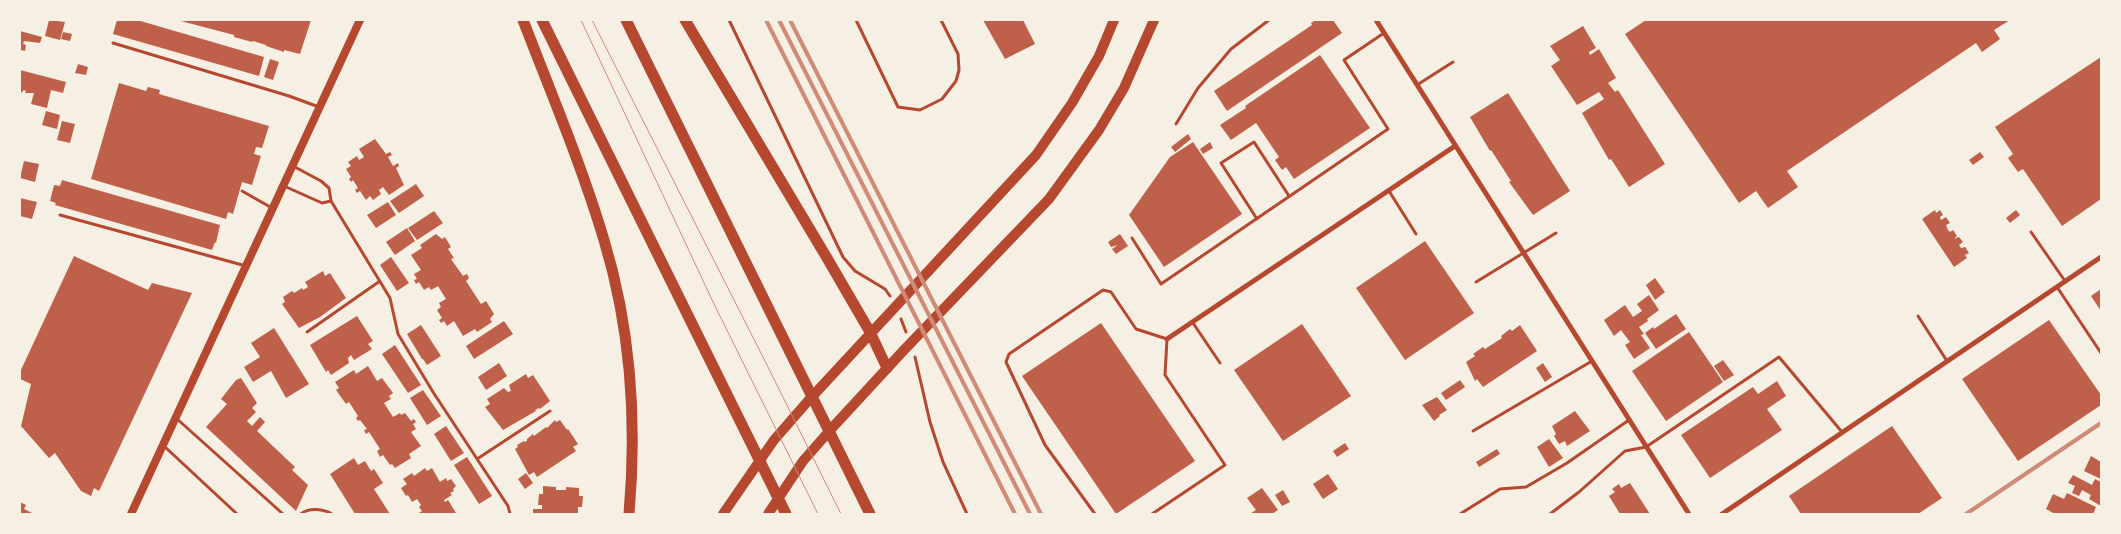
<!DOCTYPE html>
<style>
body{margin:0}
#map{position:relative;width:2121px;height:534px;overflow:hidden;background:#f6efe4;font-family:"Public Sans",sans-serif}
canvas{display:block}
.frame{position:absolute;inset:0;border:21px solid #f6efe4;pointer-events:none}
</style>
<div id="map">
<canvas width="2121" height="534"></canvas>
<div class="frame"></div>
</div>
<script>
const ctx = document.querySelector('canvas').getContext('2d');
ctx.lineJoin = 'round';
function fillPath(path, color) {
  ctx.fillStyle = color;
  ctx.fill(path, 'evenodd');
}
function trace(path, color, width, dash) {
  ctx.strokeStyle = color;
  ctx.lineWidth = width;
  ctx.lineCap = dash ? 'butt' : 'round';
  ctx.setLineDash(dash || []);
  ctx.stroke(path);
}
fillPath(new Path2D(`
 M49,20L65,22L60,40L45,36Z
 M117,20H137L264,57L259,76L113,34Z
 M177,20H311L300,54L284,50V52L266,46V45L253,41L252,42L234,37V35Z
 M983,20H1023L1035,44L1005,59Z
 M1316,20H1333L1342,33L1227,111L1214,91L1312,25L1311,23Z
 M1646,20H2010L1994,30L2000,39L1982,52L1976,43L1787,171L1798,187L1768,208L1756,191L1739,203L1625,34Z
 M1583,26L1596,48L1589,52L1590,55L1599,49L1616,78L1608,83L1615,92L1618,90L1665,164L1629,187L1611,159L1609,160L1582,113L1604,99L1599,92L1577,105L1551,66L1560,60L1550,46Z
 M20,31L42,37L40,43L24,41L23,44L26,45L25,51L20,50Z
 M63,32L72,34L70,41L61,39Z
 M1320,55L1370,128L1294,179L1286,167L1282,170L1275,160L1279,157L1256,123L1231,140L1220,125L1246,108L1245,106Z
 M2101,57V199L2062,226L2023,169L2018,172L2008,158L2013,154L1995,127Z
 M270,59L279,62L273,80L264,77Z
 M78,64L88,67L86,75L75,73Z
 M20,70L66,82L63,93L51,90L47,108L31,104L34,93H25L26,91L24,90L20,94Z
 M119,83L146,91L148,87L160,90L159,94L269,126L262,148L256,147L254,154L261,156L252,185L242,182L233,214L228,212L226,219L91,179Z
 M1508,93L1570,191L1533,215L1509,182L1511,181L1491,150L1490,151L1470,117Z
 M46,111L60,115L57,129L42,125Z
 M62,121L75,124L70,143L57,140Z
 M1188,134L1191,139L1175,152L1171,147Z
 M375,139L386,154L390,152L392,155L388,157L393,166L398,163L399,166L396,168L404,185L389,195L383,187L379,190L381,194L373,200L370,196L366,200L360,191L357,193L355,190L358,188L353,180L351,182L349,179L351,177L346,169L351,166L348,162L357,156L359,160L364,157L359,149Z
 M1193,142L1242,214L1164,267L1129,215L1170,157Z
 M1210,142L1213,148L1203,154L1200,149Z
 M1980,152L1984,157L1973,165L1969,160Z
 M24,161L39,164L35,182L20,178Z
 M62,180L220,225L216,243L215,242L212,250L55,205L56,203L50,201L54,185L60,186Z
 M416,184L424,196L399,213L390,201Z
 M20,198L37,202L32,219L20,216Z
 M388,202L396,215L376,228L367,215Z
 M1935,210L1936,213L1940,210L1943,215L1940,217L1941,220L1946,217L1950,223L1946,225L1948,230L1950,232L1953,230L1957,236L1954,239L1959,237L1963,242L1959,245L1961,248L1965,247L1969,253L1965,255L1967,258L1954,267L1922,219Z
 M2016,210L2020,215L2010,223L2006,218Z
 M434,211L443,223L417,240L408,228Z
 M407,228L415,241L395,255L386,242Z
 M436,234L442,239L445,237L451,247L448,249L454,258L451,259L463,276L467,274L469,278L466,281L481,304L486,301L494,314L490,319L492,322L477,332L475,329L463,336L454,321L447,326L444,321L441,323L439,320L442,318L437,310L441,307L439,303L446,299L438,286L431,290L429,287L424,290L419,282L416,284L414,280L417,279L414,274L421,270L411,255L422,248L420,245Z
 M1120,234L1128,246L1116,254L1112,249L1118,245L1111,247L1108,242Z
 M1425,241L1474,313L1405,360L1356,288Z
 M74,256L148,290L152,283L192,293L99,491L94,488L91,496L81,491L55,453L49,458L21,426L31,384L20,379V372Z
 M391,257L409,283L397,291L380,265Z
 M323,271L325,276L330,273L346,298L320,317L299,328L282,304L285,302L283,297L292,291L294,293L302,288L303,290L308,287L305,282Z
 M1655,278L1665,292L1655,300L1646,285Z
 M2101,289V311L2091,296Z
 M1649,295L1659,310L1647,319L1648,321L1639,327L1644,334L1641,335L1650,348L1634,359L1625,345L1630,342L1621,330L1614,336L1604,320L1625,305L1633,317L1642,311L1637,304Z
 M1676,314L1686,329L1656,349L1645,333L1653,327L1654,329Z
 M357,316L373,341L368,344L372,349L354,360L351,355L348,358L349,363L331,375L328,370L326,372L310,345Z
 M2049,320L2101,395V405L2018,461L1962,379Z
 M504,321L513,334L474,359L466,346Z
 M1101,323L1195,461L1116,514L1022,376Z
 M1302,324L1351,396L1283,441L1234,370Z
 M421,325L441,356L427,365L423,359H422L407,334Z
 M1520,325L1537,351L1483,387L1477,379L1475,381L1466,362L1475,356L1473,354L1483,347L1485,349L1502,338L1501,336L1510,329L1512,331Z
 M274,328L309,384L286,398L271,371L253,382L244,367L260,357L251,343Z
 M1689,332L1723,382L1666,421L1632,371Z
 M395,345L421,385L408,393L382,354Z
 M1723,360L1734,375L1724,381L1714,366Z
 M499,363L507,376L486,390L478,377Z
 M1543,363L1552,377L1545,382L1536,368Z
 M368,366L377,381L382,378L393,393L389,396L391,399L384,403L393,417L400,413L401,415L405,413L411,421L414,419L416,422L413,424L416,429L411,432L421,446L409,454L411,458L395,468L392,464L390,465L383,455L380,457L377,451L380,449L369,432L366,434L364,430L367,429L360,420L358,421L356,418L358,416L349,402L346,404L336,390L339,388L335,382L354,370L356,374Z
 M526,374L528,378L533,375L550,401L540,409L539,408L535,410L536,411L503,430L485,407L490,404L487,399L504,388L508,392L511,391L509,385Z
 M241,378L257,403L252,408L256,412L247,421L252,426L260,417L265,422L257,431L295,467L292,470L308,485L296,511L206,427L227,404L221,399L236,380Z
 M1460,380L1465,387L1446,400L1441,393Z
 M1777,381L1786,396L1767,409L1782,430L1710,478L1681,435L1753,387L1758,394Z
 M423,390L441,416L427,425L410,398Z
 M1437,397L1447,410L1439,415L1440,416L1434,421L1422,405Z
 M1575,411L1590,431L1567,446L1565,441L1559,444L1554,436L1556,434L1552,426Z
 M555,420L556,422L560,420L567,430L568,429L578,444L573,447L576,451L537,477L534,472L529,475L515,449L518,447L517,445L524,441L525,442L527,441V439L533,434L534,436L546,427L547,428Z
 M446,426L464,453L451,461L434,434Z
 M1892,426L1942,498L1918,514H1801L1789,496Z
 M1549,439L1563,458L1549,467L1537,447Z
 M1345,443L1349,449L1337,457L1333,451Z
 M1497,449L1500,454L1479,467L1476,462Z
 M2091,456L2101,462V479L2084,471Z
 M467,457L492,496L479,504L454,465Z
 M354,458L358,465L365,461L371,471L374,469L383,483L374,489L390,514H355L330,474Z
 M425,468L427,471L432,468L440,482L446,478L447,481L451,479L456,486L453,489L454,491L450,493L452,495L444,500L445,502L448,500L456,513L417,514L422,511L419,507L421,505L417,499L412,502L408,495L406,496L401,488L407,484L403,479L412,473L414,476Z
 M526,473L533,483L525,489L518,479Z
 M1328,474L1338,489L1323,499L1313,484Z
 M2073,475L2092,485L2095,479L2101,482V506L2089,499L2091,495L2082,490L2079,496L2072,493L2075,486L2068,483Z
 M1630,483L1650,514H1620L1609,496L1615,492L1612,489L1619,484L1621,488Z
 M543,486L556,487V490H566V487L579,488V496H583L582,507H578V514H533V509H542V505H538L539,494H543Z
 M1262,488L1278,510L1272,514H1250L1256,510L1247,498Z
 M1283,490L1290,502L1282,506L1275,495Z
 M2067,493L2096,507L2093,514H2055L2046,509L2053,494L2064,499Z
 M20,502L26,505L24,509L34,514H21Z`), '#bf614a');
trace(new Path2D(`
 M729,20L843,257L855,271L885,289L890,296
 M901,319L906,332
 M915,357L930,422L943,462L967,514`), '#b5482f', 3);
trace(new Path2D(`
 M856,20L898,107L920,110L942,99L956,81L959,70L958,54L941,20
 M113,43L289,96L319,107
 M1417,85L1453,62
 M1176,124L1198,88L1231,49L1269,20
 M293,166L321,181L329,188L331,201L390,298L398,334L433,392L508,506L510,514
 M284,186L322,203L331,201
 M242,191L272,208
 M1389,191L1416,234
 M60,215L246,266
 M1257,219L1221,163L1254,142L1289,196
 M2031,232L2065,281
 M1132,238L1161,284L1388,129L1344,60L1384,33
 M1476,282L1556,233
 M2057,287L2101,353
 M1918,316L1947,361
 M1193,323L1220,363
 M307,332L380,281
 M176,418L283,514
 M1473,431L1592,361
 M164,446L237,514
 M477,459L550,411
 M301,514C309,507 324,509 332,514
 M1095,514L1045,445L1006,362L1009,354L1103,290L1111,292L1136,329L1167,339L1165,375L1225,465L1152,514
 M1460,514L1500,489L1526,487L1567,463L1629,420
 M1550,514L1579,492L1625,451L1646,447L1779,357L1842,432`), '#b5482f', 3);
trace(new Path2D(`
 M1376,20L1689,514
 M1167,339L1455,146
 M1722,514L2101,257`), '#b5482f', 5);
trace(new Path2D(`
 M131,514L360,20`), '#b5482f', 8);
trace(new Path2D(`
 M723,514L774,440L808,401L1036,155L1072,103L1099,56L1114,20
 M768,514L803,461L832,428L904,350L1049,199L1099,130L1124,88L1154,20`), '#b5482f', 10);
trace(new Path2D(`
 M523,20C551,93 582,166 604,240C631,329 637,422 629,514
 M542,20L786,514
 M626,20L870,514
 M685,20L827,258L870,332L887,368`), '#b5482f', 11);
trace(new Path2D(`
 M581,20L713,302L818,514
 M592,20L766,363L841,514`), '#cf8b77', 1);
trace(new Path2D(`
 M766,20L1015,514
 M779,20L1030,514
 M790,20L1041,514
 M1966,514L2101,423`), '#cf8b77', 4);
</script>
